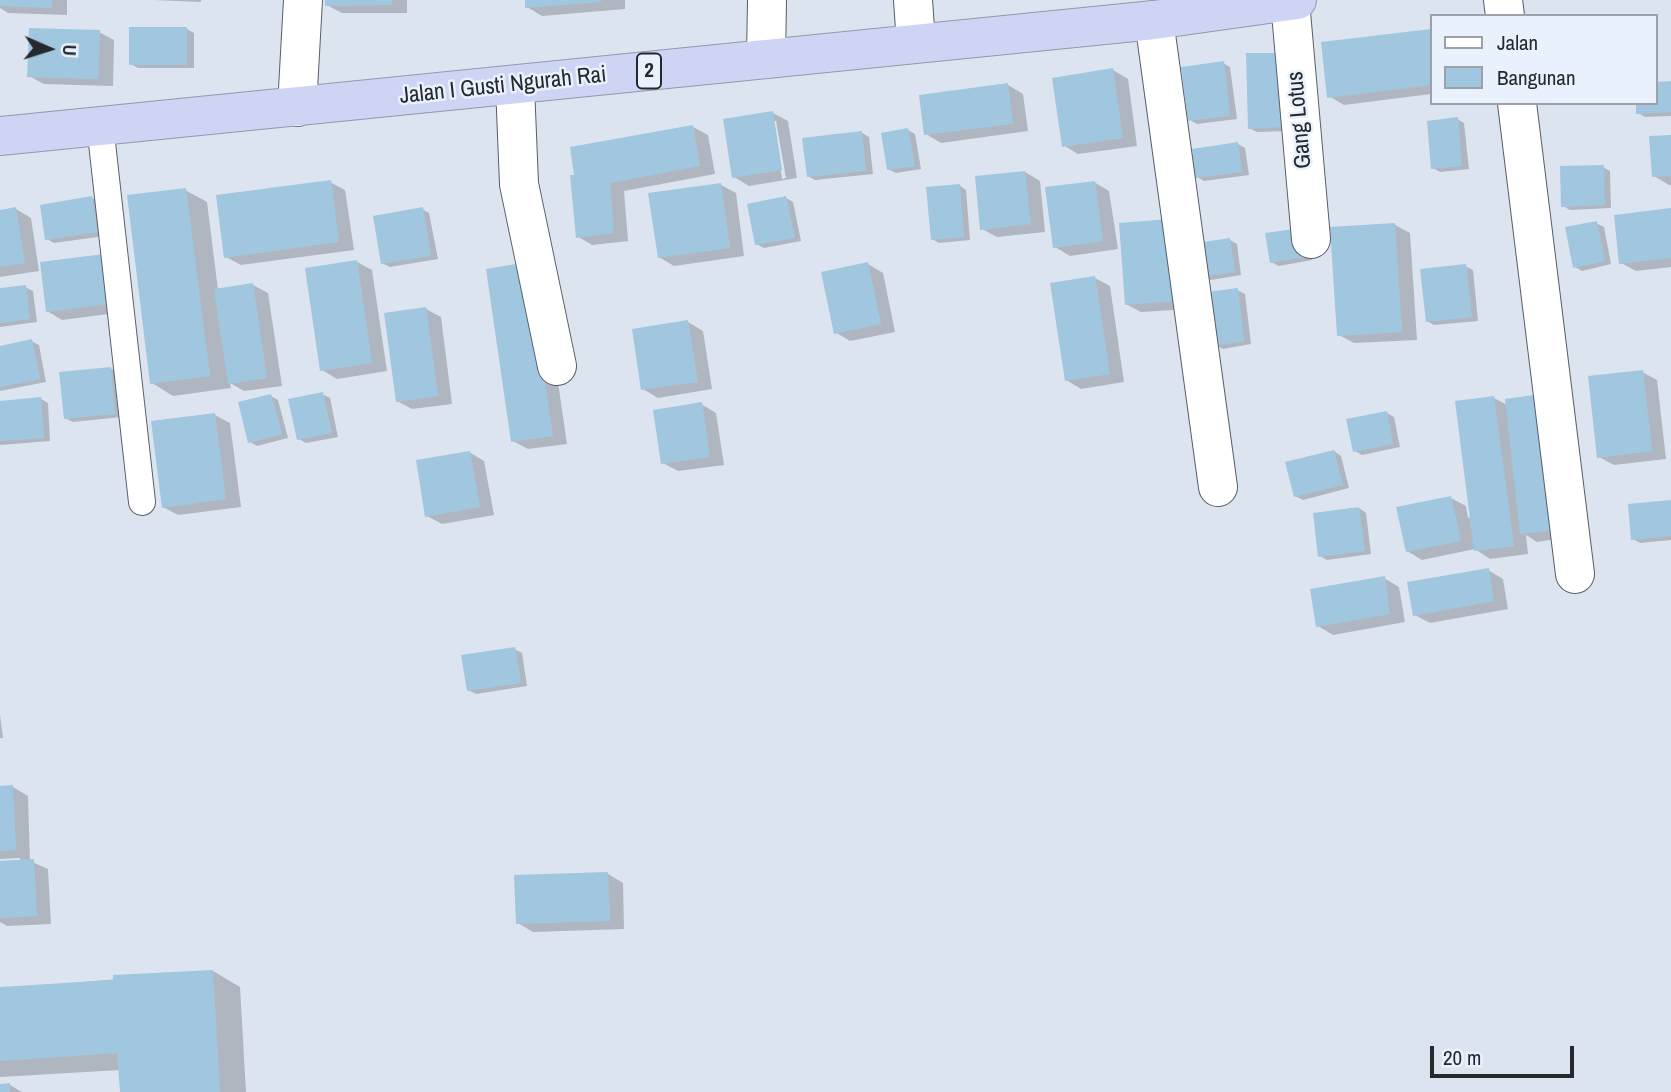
<!DOCTYPE html>
<style>
body{margin:0}
#map{position:relative;width:1671px;height:1092px;overflow:hidden;background:#dce4ef;font-family:"Archivo Narrow",sans-serif}
canvas{display:block}
.legend{position:absolute;left:1430px;top:14px;width:228px;height:91px;box-sizing:border-box;background:#e9f1fc;border:2px solid #9ba1a9;margin:0;padding:9px 12px;list-style:none;font-size:21px;color:#25282c}
.legend li{display:flex;align-items:center;gap:14px;height:35px}
.legend b{width:35px;border:2px solid #9ba1a9}
.north{position:absolute;left:14px;top:14px;width:70px;height:70px;-webkit-text-stroke:5px #e9f1fc;paint-order:stroke;rotate:93deg;font-size:19px;font-weight:700;line-height:28px;text-align:center;color:#25282c}
.north::after{content:'';display:block;margin:auto;width:24px;height:32px;background:#25282c;clip-path:polygon(50% 0,100% 100%,50% 72%,0 100%)}
.scale{position:absolute;left:1430px;top:1046px;width:144px;height:32px;box-sizing:border-box;border:4px solid #25282c;border-top:0;padding-left:9px;font-size:21px;line-height:24px;white-space:nowrap;color:#25282c;-webkit-text-stroke:5px #e9f1fc;paint-order:stroke}
</style>
<div id="map">
<canvas width="1671" height="1092"></canvas>
<ul class="legend">
<li><b style="height:9px;background:#fff"></b>Jalan</li>
<li><b style="height:19px;background:#a0c7df"></b>Bangunan</li>
</ul>
<div class="north">U</div>
<div class="scale">20 m</div>
</div>
<script>
const ctx = document.querySelector('canvas').getContext('2d');
ctx.lineJoin = 'round';
function fillPath(path, color) {
  ctx.fillStyle = color;
  ctx.fill(path, 'evenodd');
}
function trace(path, color, width, dash) {
  ctx.strokeStyle = color;
  ctx.lineWidth = width;
  ctx.lineCap = dash ? 'butt' : 'round';
  ctx.setLineDash(dash || []);
  ctx.stroke(path);
}
function label(font, color, halo, rows, align = 'center') {
  ctx.font = font + ' "Archivo Narrow",sans-serif';
  ctx.lineWidth = 5;
  ctx.setLineDash([]);
  ctx.textBaseline = 'middle';
  ctx.strokeStyle = halo;
  ctx.fillStyle = color;
  for (const [text, x, y, turn = 0] of rows) {
    ctx.save();
    ctx.translate(x, y);
    ctx.rotate((+turn || 0) * Math.PI / 180);
    ctx.textAlign = isNaN(turn) ? turn : align;
    if (halo) ctx.strokeText(text, 0, 0);
    ctx.fillText(text, 0, 0);
    ctx.restore();
  }
}
fillPath(new Path2D(`
 M0,0H67V15L8,13L0,8Z
 M153,0H201V2Z
 M327,0H407V13H342L327,5Z
 M527,0H625V9L542,16L527,7Z
 M187,29L194,33V68H138L131,64Z
 M1431,30V94L1344,105L1329,96L1323,44Z
 M99,32L114,40L113,86L44,84L29,76Z
 M1280,54L1288,131L1257,132L1249,128Z
 M1223,63L1230,67L1237,119L1197,124L1190,120Z
 M1113,70L1128,79L1137,146L1078,154L1063,145Z
 M1671,83V116L1645,117L1638,113L1655,103Z
 M1008,85L1023,94L1028,131L941,143L926,134Z
 M773,113L788,121L797,178L749,186L734,177ZM773,121H776L786,178L782,179Z
 M1457,119L1464,123L1469,169L1440,172L1433,168Z
 M693,127L708,135L715,174L624,191L628,241L592,245L577,236L572,177Z
 M908,130L915,134L921,169L896,173L888,169Z
 M862,133L869,137L873,174L815,180L808,176Z
 M1671,136V185H1669L1654,176Z
 M1238,144L1245,148L1249,175L1204,181L1197,177Z
 M1603,167L1610,171L1611,208L1570,210L1563,206Z
 M1025,172L1040,181L1045,232L997,237L982,229Z
 M330,182L345,190L354,250L241,265L226,257Z
 M1094,182L1109,191L1118,249L1070,256L1055,247Z
 M721,185L736,193L744,256L674,266L659,257Z
 M959,185L966,190L970,240L939,243L932,239Z
 M185,190L207,202L218,290L253,285L268,293L282,386L244,391L230,383L231,388L173,396L152,383Z
 M92,198L99,202L105,236L54,243L47,239Z
 M786,198L793,202L801,241L764,248L756,244Z
 M16,209L31,218L39,271L0,277V212Z
 M422,209L429,213L438,259L390,267L382,263Z
 M1671,210V267L1636,271L1621,263Z
 M1596,223L1604,227L1611,264L1582,271L1575,267Z
 M1395,225L1410,233L1417,340L1354,343L1339,335Z
 M1184,229L1190,309L1141,312L1126,304Z
 M1308,234L1312,260L1279,266L1271,262Z
 M1230,240L1237,244L1241,275L1211,280L1204,276Z
 M357,262L372,270L387,371L337,379L322,370Z
 M42,264L124,312L62,320L47,311Z
 M868,264L883,273L895,332L850,341L835,332Z
 M1465,266L1473,270L1478,321L1434,325L1427,321Z
 M542,273L567,444L528,449L513,441Z
 M1095,278L1110,286L1124,382L1081,389L1066,380Z
 M25,287L33,291L37,322L0,327V290Z
 M1237,290L1245,294L1251,344L1223,349L1216,345Z
 M426,309L441,317L452,404L412,409L397,401Z
 M688,322L703,331L712,389L658,398L643,389Z
 M31,341L39,345L46,382L0,391V348Z
 M110,368L118,372L122,417L73,422L65,418Z
 M1642,372L1657,380L1666,459L1614,465L1599,457Z
 M322,394L330,398L338,437L306,443L299,439Z
 M271,396L278,400L288,438L257,446L250,442Z
 M1494,398L1507,405L1571,537L1537,542L1526,535L1528,554L1490,559L1475,549L1422,560L1407,551L1451,498L1466,506L1468,518L1471,517Z
 M41,399L48,403L50,441L0,445V403Z
 M701,404L716,413L724,465L678,471L663,463Z
 M1387,413L1394,417L1400,447L1362,455L1355,451Z
 M215,415L230,423L241,507L178,515L163,507Z
 M1334,451L1341,456L1349,488L1303,500L1295,496Z
 M469,452L484,461L494,515L442,524L427,516Z
 M1671,502V540L1640,543L1633,539Z
 M1359,508L1366,513L1371,554L1327,560L1320,556Z
 M1488,570L1503,579L1508,609L1430,623L1415,615Z
 M1384,578L1399,587L1405,622L1333,635L1318,626Z
 M514,649L522,653L527,686L476,694L468,690Z
 M0,715L3,738H0Z
 M13,787L28,796L30,861L48,869L51,924L7,926L0,922V863L20,861V858L0,859V788Z
 M608,874L623,883L624,929L533,932L518,923Z
 M213,971L240,987L246,1092H121L120,1070L0,1077V989Z
 M10,1085L22,1092H0V1086Z`), '#0003');
fillPath(new Path2D(`
 M0,0H52V8L0,6Z
 M325,0H392V5L325,6Z
 M525,0H601V2L525,8Z
 M129,27H187V65H129Z
 M29,28L100,30L98,79L27,77Z
 M1431,29V85L1327,98L1321,42Z
 M1246,53H1280L1281,127L1248,129Z
 M1224,61L1230,116L1188,121L1181,67Z
 M1113,68L1123,138L1062,147L1052,78Z
 M1671,81V112L1636,114V103H1655V82Z
 M1008,83L1013,124L924,135L919,95Z
 M773,111L782,170L732,178L723,119Z
 M1458,117L1462,166L1431,169L1427,121Z
 M693,125L700,166L610,183L614,233L576,238L570,175H574L570,147Z
 M908,128L915,166L887,170L881,133Z
 M862,131L866,171L807,177L802,138Z
 M1671,135V176L1652,177L1649,136Z
 M1238,142L1242,172L1195,178L1192,149Z
 M1604,165L1605,205L1561,207L1560,166Z
 M1025,171L1031,224L980,230L975,176Z
 M331,180L339,242L224,258L216,195Z
 M1095,181L1103,241L1053,248L1045,187Z
 M721,183L730,248L658,258L648,193Z
 M960,184L964,237L931,240L926,187Z
 M186,188L210,376L150,384L127,195Z
 M92,196L98,232L45,240L40,205Z
 M786,196L795,238L755,245L747,204Z
 M16,207L25,263L0,267V210Z
 M423,207L431,256L381,264L373,216Z
 M1671,208V258L1619,264L1614,215Z
 M1169,219L1175,301L1125,305L1119,223Z
 M1597,221L1605,261L1573,268L1565,227Z
 M1395,223L1402,332L1337,336L1330,227Z
 M1301,228L1306,257L1270,263L1265,233Z
 M1230,238L1235,272L1202,277L1197,243Z
 M104,254L110,304L46,312L40,262Z
 M357,260L372,363L320,371L305,268Z
 M527,262L553,436L511,442L486,269Z
 M868,262L881,324L834,334L821,272Z
 M1466,264L1472,317L1426,322L1420,269Z
 M1095,276L1110,374L1065,381L1050,283Z
 M253,283L267,378L228,384L214,289Z
 M26,285L30,319L0,323V288Z
 M1238,288L1244,341L1214,346L1207,292Z
 M426,307L438,396L396,402L384,313Z
 M688,320L698,382L641,390L632,329Z
 M32,339L40,379L0,387V346Z
 M111,367L115,414L64,419L59,372Z
 M1643,370L1652,451L1597,458L1588,376Z
 M323,392L332,433L297,440L288,399Z
 M271,394L282,434L248,443L238,402Z
 M1541,394L1557,530L1520,534L1505,399Z
 M1494,396L1514,546L1474,551L1455,401Z
 M41,397L44,438L0,441V401Z
 M702,402L710,457L661,464L653,410Z
 M1387,411L1393,444L1353,452L1346,419Z
 M215,413L226,499L162,508L151,421Z
 M1334,450L1343,485L1294,497L1285,462Z
 M470,451L480,507L425,517L416,460Z
 M1451,496L1461,541L1406,552L1396,507Z
 M1671,500V536L1631,540L1628,504Z
 M1359,507L1365,551L1318,557L1313,513Z
 M1489,568L1494,601L1413,616L1407,582Z
 M1385,576L1390,614L1316,627L1310,589Z
 M515,647L521,683L467,691L461,655Z
 M13,785L16,850L0,851V786Z
 M34,859L37,916L0,918V861Z
 M608,872L610,921L516,924L514,875Z
 M213,970L220,1092H120L117,1053L0,1061V987L113,980V975Z
 M10,1083V1092H0V1084Z`), '#a0c7df');
const lane = new Path2D(`
 M100,125L142,502`);
const street = new Path2D(`
 M913,0L916,43
 M1503,0L1505,16
 M1290,1L1311,239
 M1154,20L1218,487
 M766,59L767,0
 M515,86L519,184L557,366
 M1517,103L1575,574
 M297,107L303,0`);
const highway = new Path2D(`
 M0,136L1154,20L1297,0`);
trace(lane, '#585e68', 28);
trace(street, '#585e68', 40);
trace(highway, '#9398ad', 40);
trace(lane, '#fff', 26);
trace(street, '#fff', 38);
trace(highway, '#ced4f3', 38);
for (const [x, y, w] of [
 [649,71,24]
]) {
  const box = new Path2D();
  box.roundRect(x - w / 2, y - 17.5, w, 35, 5);
  ctx.fillStyle = '#e9f1fc';
  ctx.fill(box);
  trace(box, '#25282c', 2);
}
label('bold 21px', '#25282c', null, [
 ["2",649,71]
]);
label('23px', '#25282c', '#e9f1fc', [
 ["Jalan I Gusti Ngurah Rai",503,86,-6],
 ["Gang Lotus",1300,120,-95]
]);
</script>
